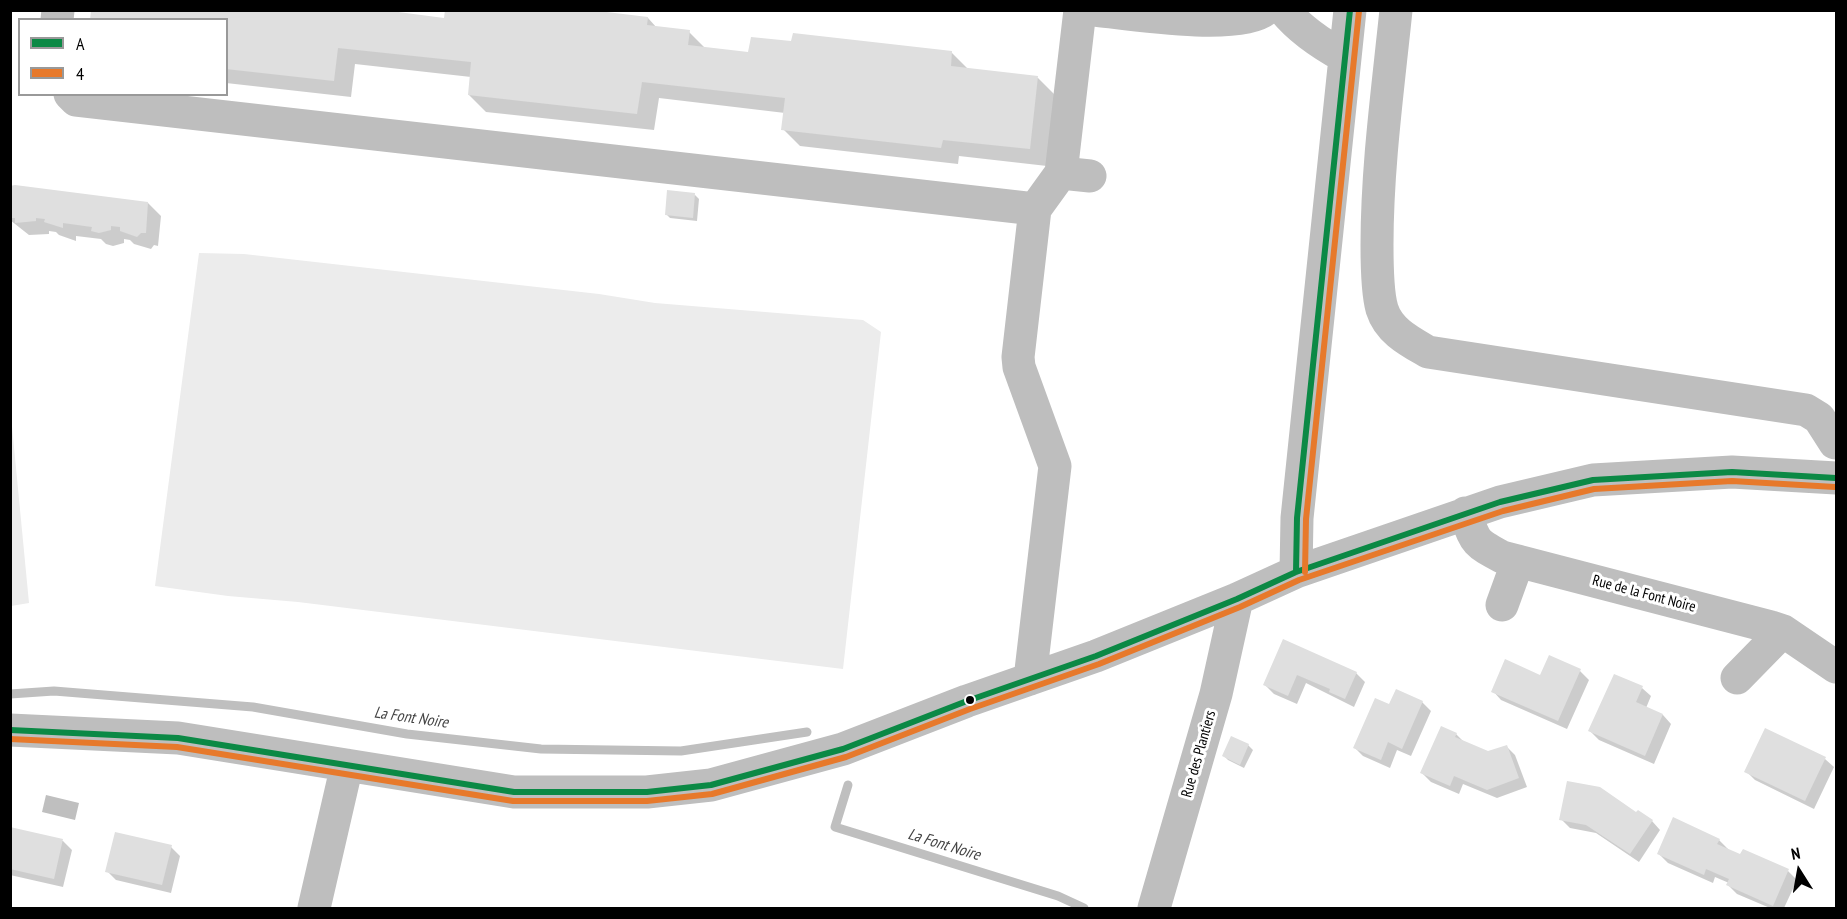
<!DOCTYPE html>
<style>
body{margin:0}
#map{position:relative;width:1847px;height:919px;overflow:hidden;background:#fff;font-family:"PT Sans Narrow",sans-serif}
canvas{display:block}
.frame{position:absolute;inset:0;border:12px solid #000;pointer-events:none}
.legend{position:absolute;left:18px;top:18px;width:210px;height:78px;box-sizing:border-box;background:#fff;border:2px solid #999;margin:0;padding:8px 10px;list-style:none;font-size:18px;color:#000}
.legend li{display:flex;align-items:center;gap:12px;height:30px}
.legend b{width:30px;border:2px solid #999}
.north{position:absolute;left:1769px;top:841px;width:60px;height:60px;-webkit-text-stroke:4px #fff;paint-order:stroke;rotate:349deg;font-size:16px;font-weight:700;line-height:24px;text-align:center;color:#000}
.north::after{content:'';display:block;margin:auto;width:21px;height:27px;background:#000;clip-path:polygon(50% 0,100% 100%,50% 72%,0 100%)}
</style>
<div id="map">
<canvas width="1847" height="919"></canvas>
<div class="frame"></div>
<ul class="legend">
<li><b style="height:8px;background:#0b8945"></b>A</li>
<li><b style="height:8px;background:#e7792b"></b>4</li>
</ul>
<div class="north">N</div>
</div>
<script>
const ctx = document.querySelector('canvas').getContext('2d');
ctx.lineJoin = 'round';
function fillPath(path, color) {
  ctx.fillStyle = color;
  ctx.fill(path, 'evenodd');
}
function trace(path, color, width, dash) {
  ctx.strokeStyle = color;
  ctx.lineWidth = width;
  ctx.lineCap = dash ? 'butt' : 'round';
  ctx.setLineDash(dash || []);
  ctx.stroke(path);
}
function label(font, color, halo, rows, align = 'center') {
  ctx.font = font + ' "PT Sans Narrow",sans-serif';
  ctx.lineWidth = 6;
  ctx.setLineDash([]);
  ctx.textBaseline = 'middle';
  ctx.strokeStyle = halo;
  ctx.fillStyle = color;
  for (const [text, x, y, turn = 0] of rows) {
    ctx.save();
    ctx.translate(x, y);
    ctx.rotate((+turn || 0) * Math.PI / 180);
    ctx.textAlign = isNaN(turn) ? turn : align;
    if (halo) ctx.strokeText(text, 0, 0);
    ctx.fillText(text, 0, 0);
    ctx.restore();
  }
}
fillPath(new Path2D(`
 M199,253L244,254L599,294L655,303L863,320L881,332L843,669L298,602L228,596L155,586Z
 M11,416L29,603L11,606H10Z`), '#ececec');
fillPath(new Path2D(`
 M46,795L79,803L75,820L42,812Z`), '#bfbfbf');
fillPath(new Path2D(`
 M93,10H397L400,14L445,19L648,18L657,28L689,32L706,49L750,54L951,52L969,70L1038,78L1055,95L1047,166L959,156L958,164L800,146L783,129L785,113L659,98L654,130L486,112L469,95L471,77L355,64L351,97L226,83V20Z
 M10,188L148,203L161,216L158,246L154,245L151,249L134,244L130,240L124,239V243L113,246L106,244L101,239L76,236V241L59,235L56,232L49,231V234L29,235L10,220Z
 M695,195L699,199L697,221L670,218L666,214Z
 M1284,641L1356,673L1365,682L1354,707L1306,683L1297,704L1274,694L1265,685Z
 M1580,671L1589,680L1567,729L1501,700L1493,691L1541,677Z
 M1642,688L1651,696L1646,708L1663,715L1671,724L1654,764L1599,740L1590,731Z
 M1422,702L1431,711L1411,756L1397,750L1390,768L1363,756L1354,747L1390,706Z
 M1456,734L1465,743L1488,753L1506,746L1515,755L1527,787L1497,798L1463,784L1459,794L1431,782L1422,773Z
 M1232,738L1248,745L1253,750L1244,768L1228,760L1224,756Z
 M1825,759L1834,767L1814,809L1755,780L1746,771Z
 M1636,814L1652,821L1660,830L1639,862L1596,833L1570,828L1561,819Z
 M10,829L63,841L72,850L63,887L10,875Z
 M1719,840L1728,849L1727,850L1741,856L1743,851L1788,871L1797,880L1784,908H1770L1737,894L1728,885L1729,883L1715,877L1713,883L1668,863L1659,854Z
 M171,847L180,856L171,893L116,880L107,871Z`), '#0003');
trace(new Path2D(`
 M10,694L54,691L253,707L407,734L541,749L681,751L807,732
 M848,785L835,827L1058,896L1084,908`), '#bfbfbf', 9);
fillPath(new Path2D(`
 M91,10H383L444,18L445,10H590L648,17L647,25L690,30L688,45L748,52L751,37L791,41L793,33L952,51L951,66L1038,76L1030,149L943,140L941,148L781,130L785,98L642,82L637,114L468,95L471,62L338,48L334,81L226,69V20H90Z
 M15,185L148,202L146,233H141L137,237L120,231V227L111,226V230L99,233L91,231L92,227L63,223V228L44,222L45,219L36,218V221L15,223V218H10V186Z
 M667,190L695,193L693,218L665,215Z
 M1283,639L1357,672L1345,699L1329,692L1330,689L1297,675L1288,696L1263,685Z
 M1549,655L1581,669L1558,721L1491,692L1505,659L1540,675Z
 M1614,674L1643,686L1636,702L1663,714L1645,756L1588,731Z
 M1396,689L1423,701L1402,749L1388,742L1381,760L1353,748L1375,698L1389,704Z
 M1441,726L1457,733L1455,737L1488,751L1507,745L1519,778L1487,790L1454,776L1450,786L1420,773Z
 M1765,728L1826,757L1805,801L1744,772Z
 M1231,736L1249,744L1240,765L1222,756Z
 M1567,781L1600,787L1636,812L1638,810L1653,820L1630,854L1586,825L1559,820Z
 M1673,817L1720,839L1717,844L1740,854L1743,849L1789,869L1773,906L1726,885L1729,879L1706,869L1704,875L1657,854Z
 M10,827L63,839L54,879L10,869Z
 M115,832L172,845L162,885L105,872Z`), '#dfdfdf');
trace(new Path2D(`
 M1094,10C1130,14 1239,31 1265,10
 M1284,10C1300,30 1323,45 1345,57
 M1396,10C1388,88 1377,167 1377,245C1377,262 1377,292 1382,309C1389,331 1409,341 1428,352L1806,410L1819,418L1835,443L1836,442
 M57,20L58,10
 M70,94L76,100L1035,209L1061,173L1080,10
 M1061,173L1090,176
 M1465,513C1476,543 1474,542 1502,557L1771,627L1783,631L1836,667
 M1296,572L1297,518L1350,10
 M1502,605L1518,561
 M1737,678L1783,631
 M1030,679L1055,466L1019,367L1018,357L1035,209
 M10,730L178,738L514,792H647L711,785L843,749L967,701L1096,656L1237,599L1296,572L1500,502L1593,480L1732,472L1836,478
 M314,908L347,765
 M1154,908L1216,694L1237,599`), '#bebebe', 33);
trace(new Path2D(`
 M1296,572L1297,518L1350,10
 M10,730L178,738L514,792H647L711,785L843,749L967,701L1096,656L1237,599L1296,572L1500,502L1593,480L1732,472L1836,478`), '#0b8945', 6);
trace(new Path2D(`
 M1305,572L1306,519L1359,11
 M10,739L177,747L513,801H647L712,794L846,757L970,709L1099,664L1240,607L1299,580L1503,511L1594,489L1732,481L1835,487`), '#e7792b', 6);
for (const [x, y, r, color] of [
 [970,700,5,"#000"]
]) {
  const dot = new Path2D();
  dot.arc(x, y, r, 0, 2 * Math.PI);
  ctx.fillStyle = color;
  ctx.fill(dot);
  trace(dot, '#fff', 2);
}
label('15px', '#000', '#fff', [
 ["Rue de la Font Noire",1644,594,15],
 ["Rue des Plantiers",1199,754,-74]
]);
label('italic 16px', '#444', '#fff', [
 ["La Font Noire",411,718,8],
 ["La Font Noire",944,845,17]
]);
</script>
